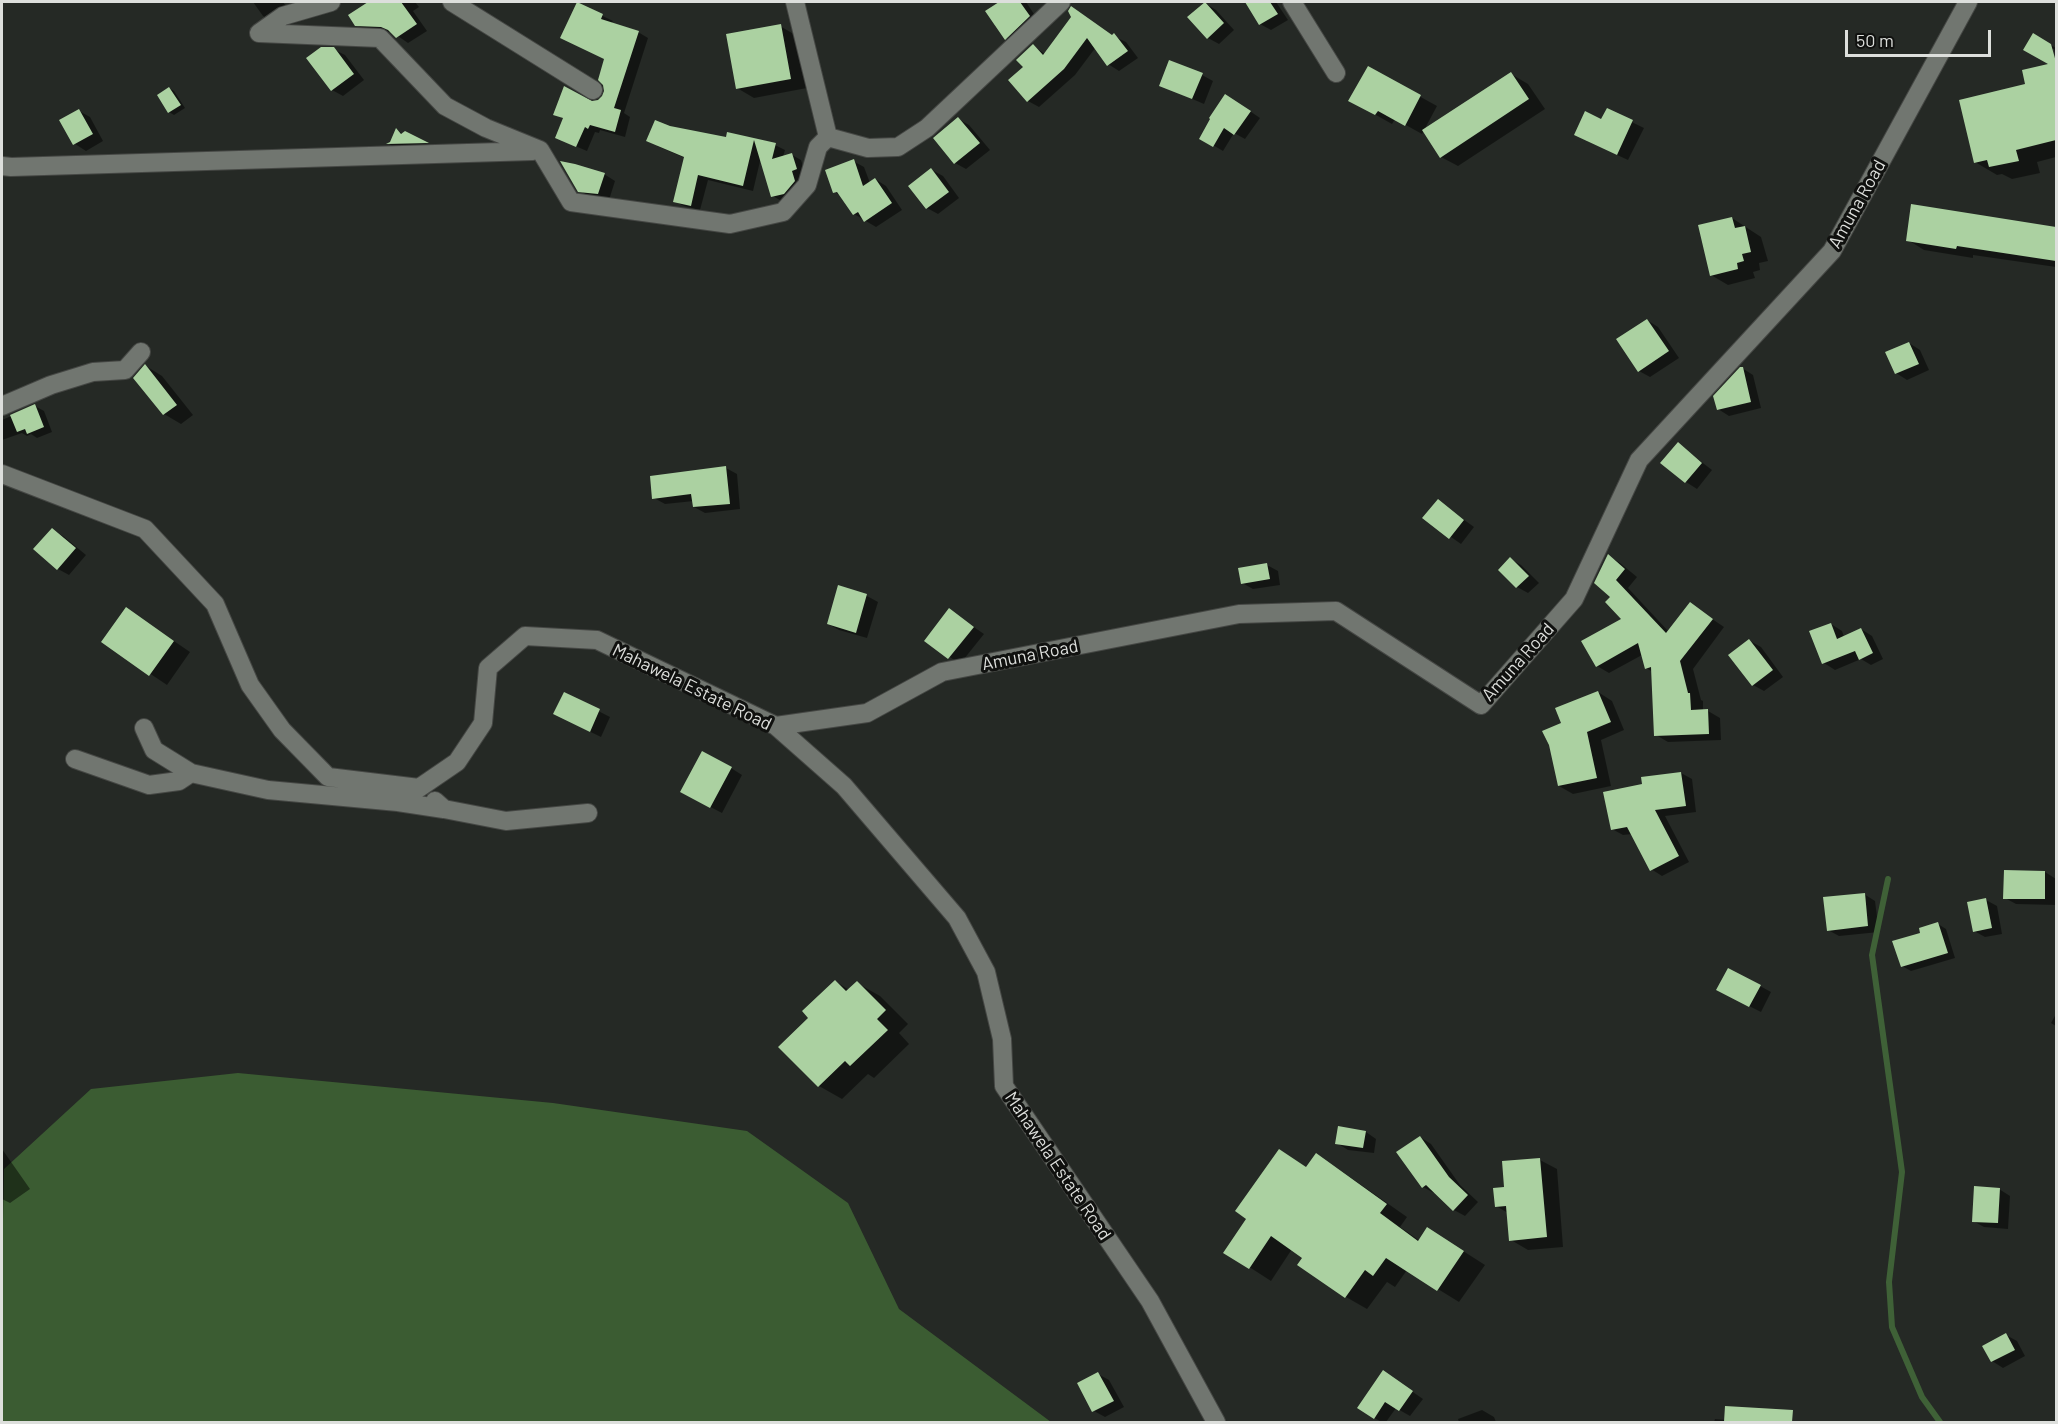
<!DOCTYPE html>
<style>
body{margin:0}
#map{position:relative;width:2058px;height:1424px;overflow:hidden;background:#252925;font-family:Barlow,sans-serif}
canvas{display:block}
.frame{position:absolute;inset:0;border:3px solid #dddfdc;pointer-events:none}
.scale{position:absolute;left:1845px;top:30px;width:146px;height:27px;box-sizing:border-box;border:3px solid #dddfdc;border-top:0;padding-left:8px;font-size:18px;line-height:21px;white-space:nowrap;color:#dddfdc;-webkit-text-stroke:4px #10110f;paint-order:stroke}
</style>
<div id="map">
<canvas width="2058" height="1424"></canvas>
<div class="frame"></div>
<div class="scale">50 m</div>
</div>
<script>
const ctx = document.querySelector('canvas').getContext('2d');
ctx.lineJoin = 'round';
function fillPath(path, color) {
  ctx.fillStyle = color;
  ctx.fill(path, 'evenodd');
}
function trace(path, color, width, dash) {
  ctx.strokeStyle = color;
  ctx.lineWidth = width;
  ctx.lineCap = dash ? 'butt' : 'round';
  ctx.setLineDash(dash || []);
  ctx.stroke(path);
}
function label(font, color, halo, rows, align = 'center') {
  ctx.font = font + ' Barlow,sans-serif';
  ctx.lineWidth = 6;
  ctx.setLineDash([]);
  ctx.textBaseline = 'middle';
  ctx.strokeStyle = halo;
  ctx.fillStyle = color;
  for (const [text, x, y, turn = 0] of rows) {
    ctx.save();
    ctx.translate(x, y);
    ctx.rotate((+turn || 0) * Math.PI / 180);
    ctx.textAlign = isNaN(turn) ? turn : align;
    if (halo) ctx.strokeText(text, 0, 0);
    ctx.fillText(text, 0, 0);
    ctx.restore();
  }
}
fillPath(new Path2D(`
 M238,1073L553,1103L747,1131L848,1203L899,1309L1051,1422H2V1268L4,1169L91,1089Z`), '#3b5c32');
fillPath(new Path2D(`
 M253,2H283L290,12L274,23L263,16Z
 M371,2H415L419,7L413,11L427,31L408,43L392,32L368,31L356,25L350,15Z
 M1001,2H1026L1040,23L1016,45L1006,38L987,11Z
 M1246,2H1276L1288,20L1271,30L1260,24Z
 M1205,3L1216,10L1234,30L1219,44L1208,38Z
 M578,4L613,21L611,24L638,32L648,38L624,113L630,117L625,137L600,130L599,133L595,132L587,151L556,138L564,119L555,114L598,102L606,91V59Z
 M1073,17L1126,42L1138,58L1119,71L1108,64L1096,47L1075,75L1039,107L1028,101L1025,67L1033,46L1045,54Z
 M780,26L797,36L807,88L754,98L737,88Z
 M2033,35L2056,48V60L2054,49H2051L2056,70V157L2037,162L2040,173L2012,179L2002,174L1997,175L1975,162L2027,85L2052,65Z
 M333,49L345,55L364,80L343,96L332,90Z
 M1368,68L1437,106L1422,134L1395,119L1392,124L1367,110Z
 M1511,74L1528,84L1545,109L1458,166L1441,157Z
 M1202,75L1213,81L1204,104L1160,85Z
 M169,88L174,91L185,108L174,115L169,112Z
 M1235,101L1260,118L1245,139L1234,133L1223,151L1201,138Z
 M1607,110L1644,128L1628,160L1587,141L1602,121Z
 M79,111L90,117L103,141L86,151L75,144L61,121Z
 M958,119L969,125L990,150L966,169L955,163Z
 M670,128L727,139L728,134L775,145L785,150L783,157L792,155L801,160L806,175L804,187L783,202L773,196L761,157L753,191L708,180L700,210L684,206L674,201L685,158L657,146Z
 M397,130L403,134L405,133L434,147L397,149L389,144Z
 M853,161L864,167L870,183L875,179L886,186L902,210L876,227L854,214L842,197L835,192Z
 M932,170L943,176L959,198L938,214L927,208Z
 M604,174L615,181L609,200L590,197L579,190Z
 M1913,206L2056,228V267L1973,255V258L1924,250L1908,240Z
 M1732,218L1761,237L1768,261L1759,263L1760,270L1753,272L1755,278L1728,285L1711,275Z
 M1647,320L1658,327L1679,358L1650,377L1639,371Z
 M1909,343L1920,350L1929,370L1907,380L1896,373Z
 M146,366L162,376L193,415L181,424L164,414L135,378Z
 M1742,368L1753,375L1761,408L1729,416L1718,409Z
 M35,406L44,411L52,432L37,438L31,434L27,436L22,433L2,440V420Z
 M1678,444L1712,470L1697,489L1686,482Z
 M726,468L737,474L740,509L705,513L694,507V501L665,504L654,498Z
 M1438,501L1474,527L1461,544L1424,518Z
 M52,530L63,536L86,555L69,575L58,569L36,549Z
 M1608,556L1620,563L1637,577L1628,588L1669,632L1690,604L1724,627L1693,669L1701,700L1703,701V711H1708L1720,718L1721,740L1668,742L1656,735L1653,672L1646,668L1642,655L1609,673L1597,666L1624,620L1612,597Z
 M1510,559L1521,565L1539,583L1528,593L1517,587Z
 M1267,565L1278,571L1280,585L1253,589L1242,583Z
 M839,587L867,596L878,602L867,638L839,630L828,624Z
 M127,609L190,652L167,685L103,642Z
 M949,610L984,634L960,664L926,641Z
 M1831,624L1842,631L1844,637L1861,629L1872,636L1883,659L1871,665L1861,659L1835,670L1824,663L1811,632Z
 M1750,641L1761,647L1783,677L1764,691L1753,685Z
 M1598,692L1612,701L1624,730L1601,740L1611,786L1573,794L1559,786L1563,724Z
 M565,694L610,717L601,737L566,720Z
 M731,768L742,775L722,813L693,798Z
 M1681,773L1692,779L1696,812L1665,816L1689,862L1662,876L1651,869L1632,834L1623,835L1612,829L1644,785Z
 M2005,872H2045L2056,879V905L2016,904L2005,898Z
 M1864,894L1875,901L1879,932L1839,936L1828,930Z
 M1986,900L1997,906L2002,934L1985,937L1974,931Z
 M1938,924L1946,929L1955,958L1911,971L1902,966L1922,934Z
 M835,981L849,990L857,983L880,996L908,1024L899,1033L909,1044L874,1078L868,1074L842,1099L819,1086L780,1047L810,1018Z
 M1760,986L1771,992L1761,1012L1729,996Z
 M2056,1014V1026L2051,1023Z
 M1366,1132L1376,1139L1374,1153L1348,1150L1337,1143Z
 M1420,1137L1431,1144L1460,1185L1478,1202L1465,1216L1454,1210L1436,1192L1434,1193L1423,1187Z
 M2,1149L30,1189L10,1203L2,1199Z
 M1279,1151L1307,1168L1316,1155L1337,1168L1407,1217L1400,1227L1420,1241L1449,1242L1485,1265L1459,1302L1407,1270L1395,1287L1387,1282L1367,1309L1346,1297L1304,1258L1292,1249L1271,1281L1226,1252L1248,1219Z
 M1540,1160L1557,1169L1563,1247L1528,1250L1511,1240L1508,1213L1496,1206L1505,1188Z
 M1999,1189L2010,1196L2008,1229L1984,1227L1973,1221Z
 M2006,1335L2017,1341L2025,1356L2003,1368L1992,1361Z
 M1098,1374L1109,1380L1124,1407L1105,1417L1094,1411Z
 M1394,1379L1423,1399L1410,1416L1396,1408L1386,1422H1382L1374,1418Z
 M1482,1410L1494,1417L1496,1422H1459L1458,1419Z
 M1715,1419L1726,1420H1788V1422H1714Z`), '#0007');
trace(new Path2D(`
 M1888,879L1872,955L1902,1172L1889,1282L1892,1327L1922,1397L1940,1422`), '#3f6137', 6);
fillPath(new Path2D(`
 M368,2H401L417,24L396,38L388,30L381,27L355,26L348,15Z
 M577,2L603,14L601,19L639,31L614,108L621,110L615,132L590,125L588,129L585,127L576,147L555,138L563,118L553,115L564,86L592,101L598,100L602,96L604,91L603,85L598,80L604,59L560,38Z
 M999,2H1020L1030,16L1005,40L985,11Z
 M1205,2L1224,23L1207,39L1187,17Z
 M1245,2H1270L1278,14L1259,25Z
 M1071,6L1112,35L1114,33L1128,51L1107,66L1087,38L1064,69L1027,102L1008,80L1023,67L1016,60L1033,44L1043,55L1071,17L1068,11Z
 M781,24L791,79L736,89L726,34Z
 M2033,33L2051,44L2056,62V140L2016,150L2019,161L1989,167L1987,160L1974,163L1959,100L2025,84L2022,70L2048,64L2023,50Z
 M321,47H334L354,74L331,91L306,58Z
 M1169,60L1203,73L1192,99L1159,86Z
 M1368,66L1421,95L1405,126L1378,111L1375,115L1348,101Z
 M1511,72L1529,99L1440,158L1422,130Z
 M169,87L181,105L168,113L157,95Z
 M1225,94L1251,111L1234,135L1224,128L1213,147L1199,139L1210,119L1209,118Z
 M1607,108L1633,120L1617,155L1574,135L1585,111L1601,119Z
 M79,109L93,134L73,145L59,120Z
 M958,117L980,143L954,164L933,138Z
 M655,120L670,126L726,137L727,132L776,143L772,159L792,153L797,169L792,171L795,181L784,194L771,197L754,140L743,186L698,175L691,206L673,202L684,157L646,141Z
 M396,128L401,134L405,131L429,143L386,144L390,142Z
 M854,159L863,186L875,178L892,203L864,222L858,212L853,215L837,192L833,193L825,170Z
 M560,161L575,164L605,173L598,194L578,192Z
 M931,168L949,192L926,209L908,186Z
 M1911,204L2056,227V261L1957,246L1956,249L1906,241Z
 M1732,217L1735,228L1745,226L1751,252L1742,254L1744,261L1737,263L1738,269L1710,276L1698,225Z
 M1647,319L1669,351L1638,372L1616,339Z
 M1909,342L1919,364L1895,374L1885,352Z
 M145,364L177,405L163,415L133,378Z
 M1740,367H1743L1751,402L1717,410L1713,396Z
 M35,404L44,427L27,434L25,429L17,432L10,415Z
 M1678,442L1702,463L1685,483L1660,463Z
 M726,466L730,504L693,507L691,494L652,499L650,476Z
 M1438,499L1464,520L1449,539L1422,518Z
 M52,528L76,548L57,570L33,549Z
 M1608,554L1625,569L1616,580L1666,633L1690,602L1713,619L1680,661L1688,693H1690L1691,710L1708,709L1709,734L1654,736L1651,667L1645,669L1638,643L1596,667L1581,641L1621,619L1605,602L1610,597L1594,583Z
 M1510,557L1529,576L1516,588L1498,570Z
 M1267,563L1270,579L1241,584L1238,568Z
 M838,585L867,594L856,633L827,624Z
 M126,607L174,641L149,676L101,642Z
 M949,608L974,627L948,659L924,641Z
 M1831,623L1837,639L1861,628L1873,653L1859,660L1855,651L1822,664L1809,631Z
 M1749,639L1773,670L1752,686L1728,655Z
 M1598,691L1611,722L1587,732L1597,778L1558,786L1549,745L1542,731L1561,723L1555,708Z
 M564,692L600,709L590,732L553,714Z
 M702,751L732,767L710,808L680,792Z
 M1681,772L1686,806L1655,810L1679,856L1650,871L1627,827L1611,830L1603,792L1642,784L1641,777Z
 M2004,870L2045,871V899H2003Z
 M1865,893L1868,926L1827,931L1823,897Z
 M1986,898L1992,928L1973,932L1967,902Z
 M1938,922L1948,953L1901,967L1892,941L1920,933L1919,928Z
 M1728,968L1761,985L1749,1007L1716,990Z
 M835,980L846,991L857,981L886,1010L877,1019L888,1030L850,1066L845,1061L818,1087L778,1047L808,1018L802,1011Z
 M1338,1126L1366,1131L1363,1148L1335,1144Z
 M1420,1136L1449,1177L1468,1195L1453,1211L1426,1185L1422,1188L1396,1152Z
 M1279,1149L1306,1167L1316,1153L1387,1204L1380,1213L1418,1241L1427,1227L1464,1251L1437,1291L1386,1258L1373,1276L1365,1270L1345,1298L1297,1265L1302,1258L1271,1236L1249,1269L1223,1253L1246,1219L1235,1211Z
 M1540,1158L1547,1237L1509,1241L1506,1206L1495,1207L1493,1188L1504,1187L1502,1161Z
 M1974,1186L2000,1188L1998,1223L1972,1222Z
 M2006,1333L2015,1350L1991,1362L1982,1346Z
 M1383,1370L1413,1391L1399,1411L1385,1402L1374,1419L1357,1408Z
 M1098,1372L1114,1401L1092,1412L1077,1383Z
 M1725,1406L1793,1410L1792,1422H1724Z`), '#abd1a1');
const minor = new Path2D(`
 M331,2L283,16L259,33L380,38L445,106L486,128L540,150L571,202L730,224L783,212L807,185L818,147L828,137L868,148L898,147L927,128L1061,2
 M452,2L593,90
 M795,2L828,137
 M1292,2L1336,73
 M2,166L11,167L533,151
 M2,406L51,385L93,372L125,370L141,352
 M2,474L145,529L215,604L250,685L282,730L328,777L419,788L457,762L483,723L488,668L525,636L597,640L776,726L844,786L957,918L986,972L1002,1039L1004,1086L1150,1301L1216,1422
 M776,726L867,713L942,672L1239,614L1336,611L1481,705L1574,599L1639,460L1832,251L1968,2
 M144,728L154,750L191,773L268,790L398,802L444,809
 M75,759L149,785L179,781L191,773
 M435,801L444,809L506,821L588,813`);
trace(minor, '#454744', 20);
trace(minor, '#717670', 18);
label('18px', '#dddfdc', '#10110f', [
 ["Amuna Road",1857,204,-61],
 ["Amuna Road",1030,655,-11],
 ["Amuna Road",1518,662,-48],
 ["Mahawela Estate Road",692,687,26],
 ["Mahawela Estate Road",1058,1166,56]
]);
</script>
